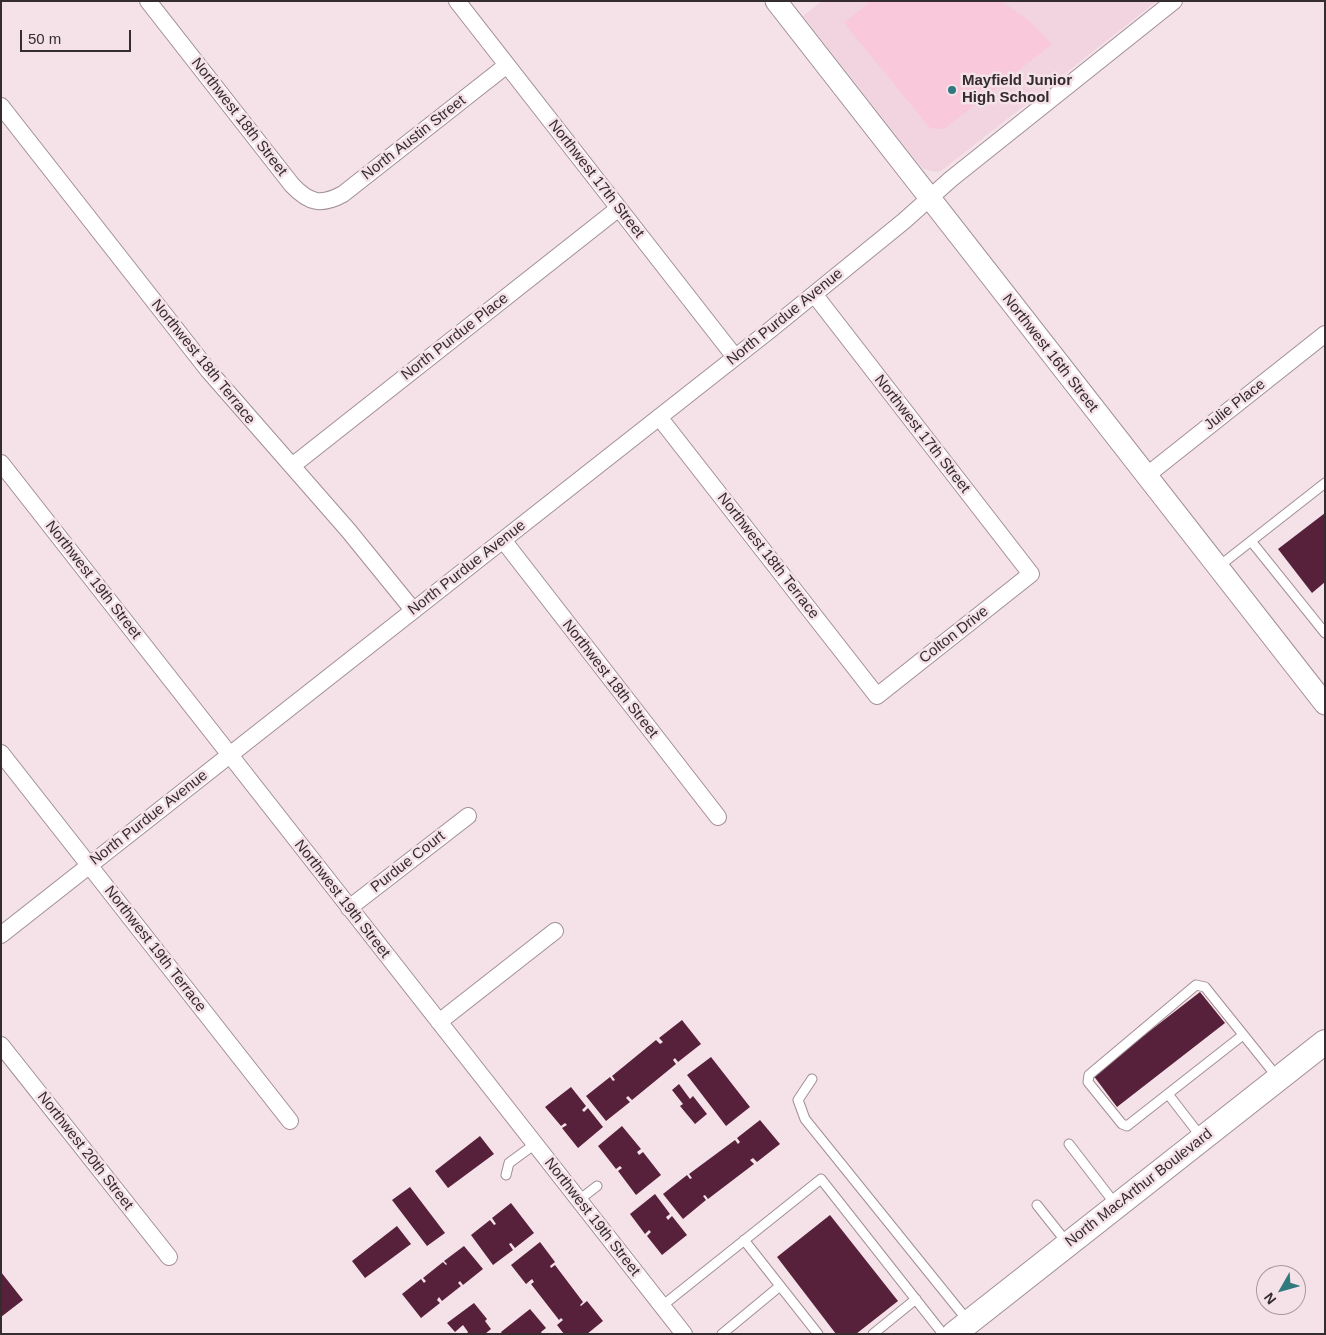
<!DOCTYPE html>
<style>
body{margin:0}
#map{position:relative;width:1326px;height:1335px;overflow:hidden;background:#f5e1e8;font-family:Arial,sans-serif}
canvas{display:block}
.frame{position:absolute;inset:0;border:2px solid #342c2f;pointer-events:none}
.north{position:absolute;left:1256px;top:1265px;width:50px;height:50px;box-sizing:border-box;background:#f5e1e8;border:1px solid #a8999e;border-radius:50%;rotate:232deg;font-size:14px;font-weight:700;line-height:20px;text-align:center;color:#342c2f}
.north::after{content:'';display:block;margin:auto;width:18px;height:22px;background:#30797f;clip-path:polygon(50% 0,100% 100%,50% 72%,0 100%)}
.scale{position:absolute;left:20px;top:30px;width:111px;height:22px;box-sizing:border-box;border:2px solid #342c2f;border-top:0;padding-left:6px;font-size:15px;line-height:18px;white-space:nowrap;color:#342c2f;-webkit-text-stroke:4px #f5e1e8;paint-order:stroke}
</style>
<div id="map">
<canvas width="1326" height="1335"></canvas>
<div class="frame"></div>
<div class="north">N</div>
<div class="scale">50 m</div>
</div>
<script>
const ctx = document.querySelector('canvas').getContext('2d');
ctx.lineJoin = 'round';
function fillPath(path, color) {
  ctx.fillStyle = color;
  ctx.fill(path, 'evenodd');
}
function trace(path, color, width, dash) {
  ctx.strokeStyle = color;
  ctx.lineWidth = width;
  ctx.lineCap = dash ? 'butt' : 'round';
  ctx.setLineDash(dash || []);
  ctx.stroke(path);
}
function label(font, color, halo, rows, align = 'center') {
  ctx.font = font + ' Arial,sans-serif';
  ctx.lineWidth = 5;
  ctx.setLineDash([]);
  ctx.textBaseline = 'middle';
  ctx.strokeStyle = halo;
  ctx.fillStyle = color;
  for (const [text, x, y, turn = 0] of rows) {
    ctx.save();
    ctx.translate(x, y);
    ctx.rotate((+turn || 0) * Math.PI / 180);
    ctx.textAlign = isNaN(turn) ? turn : align;
    if (halo) ctx.strokeText(text, 0, 0);
    ctx.fillText(text, 0, 0);
    ctx.restore();
  }
}
fillPath(new Path2D(`
 M822,1H1157L941,171L935,172L924,169L917,162L803,16Z`), '#f1d4df');
fillPath(new Path2D(`
 M871,1H1001L1028,20L1052,44L944,129L930,128L844,23Z`), '#f9c8db');
fillPath(new Path2D(`
 M1325,513V582L1312,593L1278,549Z
 M1200,992L1225,1023L1117,1107L1093,1075Z
 M682,1020L701,1044L678,1062L675,1058L673,1060L676,1064L632,1100L628,1096L626,1098L630,1102L606,1121L586,1096L610,1077L613,1081L615,1080L612,1076L656,1040L660,1044L663,1042L659,1038Z
 M711,1057L750,1107L726,1126L687,1075Z
 M679,1084L690,1099L693,1096L707,1114L695,1124L680,1106L683,1104L672,1090Z
 M571,1087L586,1106L582,1110L584,1112L588,1108L603,1127L578,1148L562,1128L567,1125L565,1123L561,1126L545,1107Z
 M760,1120L780,1144L757,1162L753,1158L750,1160L754,1164L708,1199L705,1195L703,1196L706,1200L683,1219L663,1194L687,1175L690,1179L692,1178L689,1174L735,1140L738,1144L740,1142L737,1138Z
 M622,1126L641,1149L637,1152L639,1155L643,1152L661,1175L636,1195L618,1171L622,1168L620,1166L616,1169L598,1146Z
 M480,1136L494,1154L448,1188L435,1171Z
 M410,1187L445,1233L427,1246L392,1200Z
 M655,1194L670,1214L666,1217L668,1220L672,1216L687,1235L662,1255L647,1236L651,1232L649,1230L645,1234L630,1214Z
 M511,1203L534,1233L515,1248L511,1243L509,1244L513,1250L493,1265L471,1235L490,1220L494,1225L496,1224L492,1218Z
 M830,1215L898,1301L856,1334H836L777,1257Z
 M397,1226L411,1244L365,1278L352,1261Z
 M540,1242L555,1262L550,1266L551,1268L555,1265L583,1302L580,1305L581,1306L587,1301L603,1321L587,1334H564L557,1325L563,1320L561,1318L559,1320L531,1284L534,1282L532,1279L526,1284L511,1265Z
 M464,1246L483,1269L463,1285L460,1281L458,1283L461,1286L442,1301L439,1297L437,1300L440,1303L421,1318L402,1294L421,1279L424,1283L426,1281L423,1278L443,1262L446,1265L447,1264L444,1261Z
 M1,1272L23,1300L1,1317Z
 M474,1303L487,1319L485,1321L491,1329L485,1334H467L468,1332L463,1325L455,1332L447,1323Z
 M530,1309L546,1328L541,1332L542,1334H502L501,1332Z`), '#58213b');
const service = new Path2D(`
 M1251,541L1325,633
 M1218,567L1325,483
 M1243,1035L1127,1126L1122,1124L1088,1082L1089,1075L1196,985L1205,987L1278,1078
 M812,1079L798,1100L805,1119L968,1321
 M1168,1094L1202,1138
 M1069,1144L1116,1205
 M506,1175L509,1163L535,1144
 M579,1200L597,1186
 M1037,1205L1068,1244
 M744,1240L818,1334
 M662,1306L821,1179L943,1334
 M722,1334L780,1286
 M873,1334L916,1299`);
const minor = new Path2D(`
 M148,1L292,185C309,203 321,206 343,194L507,65
 M457,1L735,357
 M1,106L208,370L348,530L413,610
 M659,417L877,696L1031,574L814,294
 M1,463L684,1334
 M292,466L619,208
 M1146,476L1325,334
 M503,540L718,817
 M1,753L290,1121
 M349,908L468,816
 M1,935L770,330L904,221L951,179L1174,1
 M439,1022L555,931
 M1,1045L169,1257`);
const tertiary = new Path2D(`
 M776,1L1325,704`);
const secondary = new Path2D(`
 M954,1334L1325,1042`);
trace(service, '#a28f96', 11);
trace(minor, '#a28f96', 18);
trace(tertiary, '#a28f96', 23);
trace(secondary, '#a28f96', 26);
trace(service, '#fff', 9);
trace(minor, '#fff', 16);
trace(tertiary, '#fff', 21);
trace(secondary, '#fff', 24);
for (const [x, y, r, color] of [
 [952,90,5,"#30797f"]
]) {
  const dot = new Path2D();
  dot.arc(x, y, r, 0, 2 * Math.PI);
  ctx.fillStyle = color;
  ctx.fill(dot);
  trace(dot, '#f5e1e8', 2);
}
label('bold 15px', '#342c2f', '#f5e1e8', [
 ["Mayfield Junior",962,81],
 ["High School",962,98]
], 'left');
label('15px', '#342c2f', '#f5e1e8', [
 ["Northwest 18th Street",239,117,52],
 ["North Austin Street",414,138,-38],
 ["Northwest 17th Street",596,179,52],
 ["North Purdue Avenue",785,317,-39],
 ["North Purdue Place",455,337,-38],
 ["Northwest 16th Street",1050,353,52],
 ["Northwest 18th Terrace",203,362,51],
 ["Julie Place",1235,405,-38],
 ["Northwest 17th Street",922,434,52],
 ["Northwest 18th Terrace",768,556,52],
 ["North Purdue Avenue",467,568,-38],
 ["Northwest 19th Street",93,580,52],
 ["Colton Drive",954,635,-38],
 ["Northwest 18th Street",610,679,52],
 ["North Purdue Avenue",149,818,-38],
 ["Purdue Court",408,862,-38],
 ["Northwest 19th Street",342,899,52],
 ["Northwest 19th Terrace",155,949,52],
 ["Northwest 20th Street",85,1151,52],
 ["North MacArthur Boulevard",1139,1188,-38],
 ["Northwest 19th Street",592,1217,52]
]);
</script>
